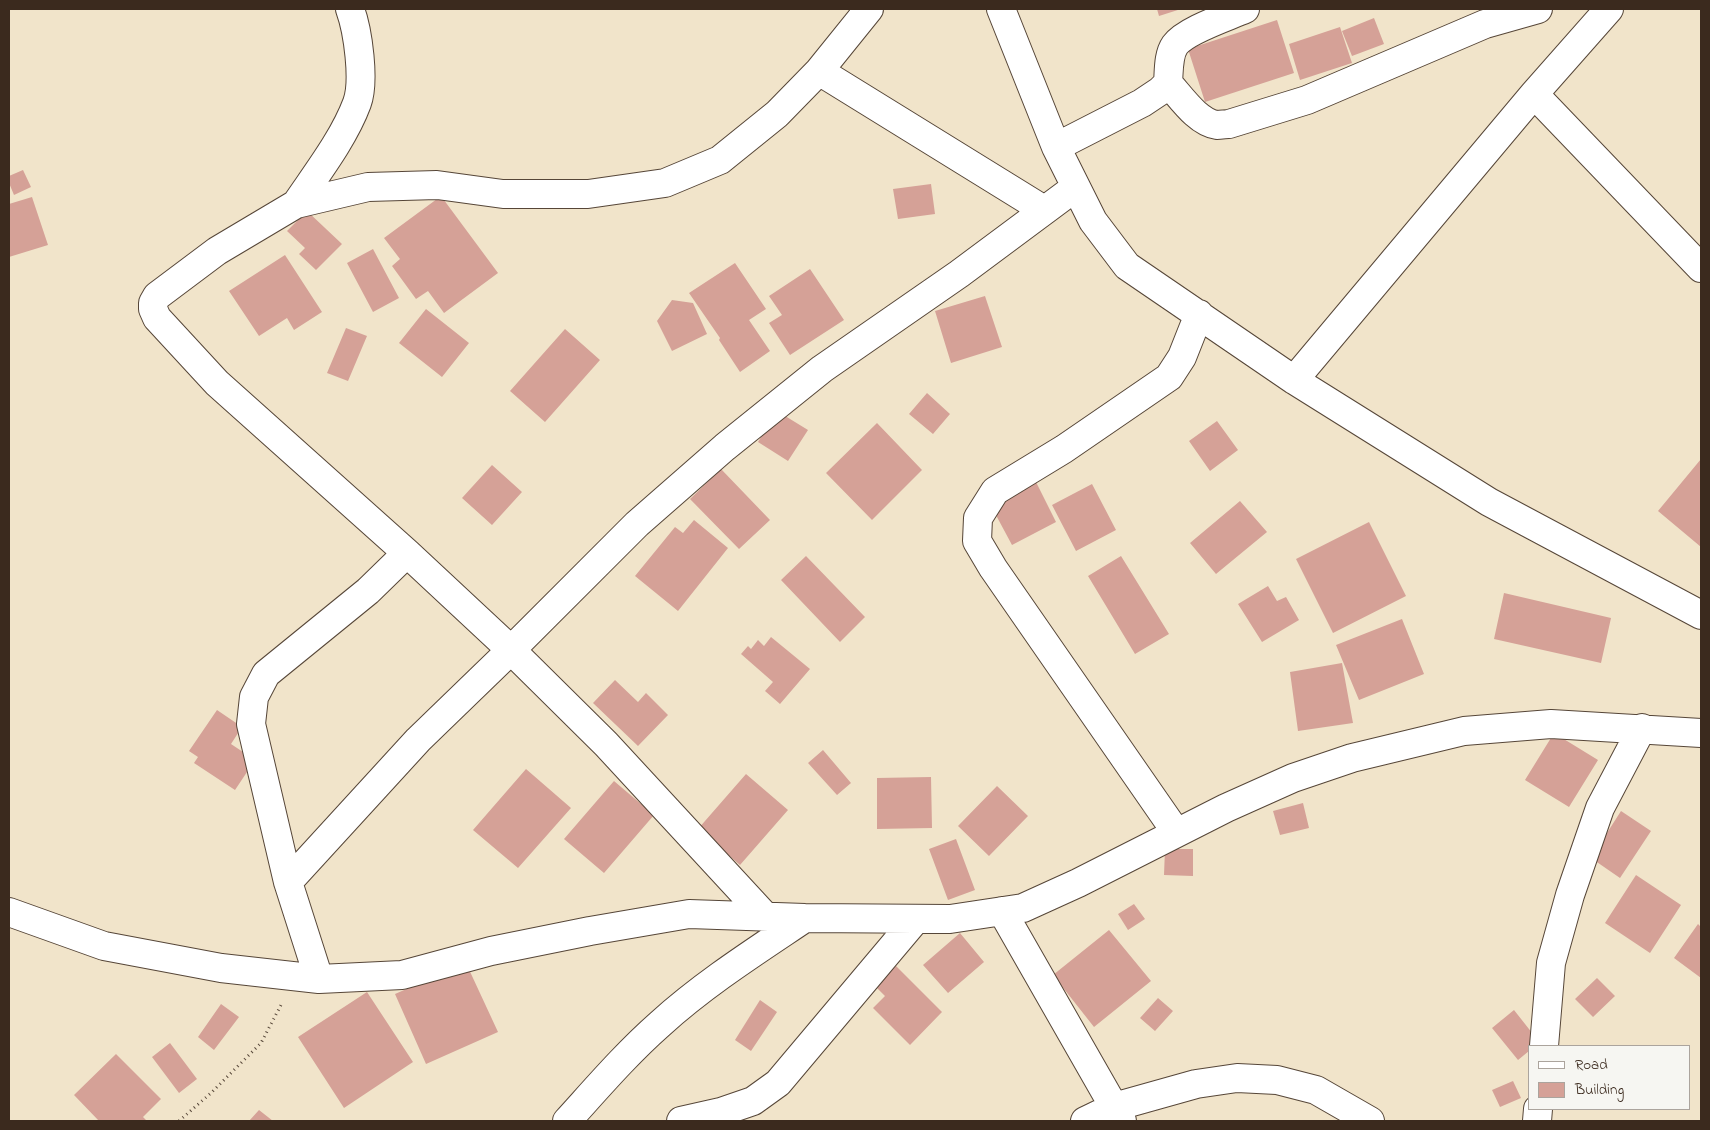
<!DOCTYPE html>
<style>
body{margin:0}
#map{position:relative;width:1710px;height:1130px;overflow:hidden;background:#f1e4ca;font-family:"Indie Flower",sans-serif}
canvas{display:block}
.frame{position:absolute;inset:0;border:10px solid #3b2a1e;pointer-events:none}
.legend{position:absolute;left:1528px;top:1045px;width:162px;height:65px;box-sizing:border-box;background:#f6f6f2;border:1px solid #aba49d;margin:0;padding:6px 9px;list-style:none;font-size:15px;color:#3b2a1e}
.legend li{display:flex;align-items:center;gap:10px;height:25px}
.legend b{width:25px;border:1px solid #aba49d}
</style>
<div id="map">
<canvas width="1710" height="1130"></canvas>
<div class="frame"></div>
<ul class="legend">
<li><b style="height:6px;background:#fff"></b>Road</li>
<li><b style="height:14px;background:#d5a197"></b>Building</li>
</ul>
</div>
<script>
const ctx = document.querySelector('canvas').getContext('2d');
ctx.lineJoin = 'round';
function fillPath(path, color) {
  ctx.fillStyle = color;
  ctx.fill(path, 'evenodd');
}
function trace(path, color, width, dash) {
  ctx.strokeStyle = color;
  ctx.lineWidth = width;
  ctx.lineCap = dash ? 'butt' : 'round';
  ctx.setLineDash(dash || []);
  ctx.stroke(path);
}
fillPath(new Path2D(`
 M1157,9H1181L1159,16Z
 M1374,18L1384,44L1352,56L1342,31Z
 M1277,20L1294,73L1205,102L1188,49Z
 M1340,27L1352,63L1300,80L1289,44Z
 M23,170L31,187L14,195L9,183V176Z
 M931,184L935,214L898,219L893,189Z
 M441,196L498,273L444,313L428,291L416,299L392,266L400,259L384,238Z
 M32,197L48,245L9,257V204Z
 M307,211L342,244L316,270L299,254L305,248L287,231Z
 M373,249L399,298L373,312L347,263Z
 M285,255L322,312L294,330L287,318L259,336L229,291Z
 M735,263L766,309L749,320L770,351L740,372L719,340L720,338L689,293Z
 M810,269L844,320L790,355L769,323L782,315L769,296Z
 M985,296L1002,347L951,363L935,311Z
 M672,300L693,303L707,334L672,351L657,321Z
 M426,309L469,343L442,377L399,343Z
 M346,328L367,336L348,381L327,373Z
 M565,329L600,360L545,422L510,391Z
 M927,393L950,414L933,434L909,414Z
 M777,411L808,430L788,461L758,442Z
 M1217,421L1238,450L1210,471L1189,441Z
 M877,423L922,470L872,520L826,473Z
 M1701,459V547L1658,511Z
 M492,465L522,492L492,525L462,498Z
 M721,469L770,520L739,549L690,499Z
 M1035,480L1056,522L1012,545L990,504Z
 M1092,484L1116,530L1076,551L1052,505Z
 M1240,501L1267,532L1216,574L1190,543Z
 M694,520L728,548L678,611L635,576L675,527L683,533Z
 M1369,522L1406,596L1333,633L1296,559Z
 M806,556L865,617L840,642L781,580Z
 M1121,556L1169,634L1135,654L1088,576Z
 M1268,586L1277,601L1286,597L1299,620L1262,642L1238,604Z
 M1504,593L1611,618L1601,663L1494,639Z
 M1402,619L1424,674L1359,700L1336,645Z
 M771,637L810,669L780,704L765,691L773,682L741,654L748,646L751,649L758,640L764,646Z
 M1342,663L1353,723L1298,731L1290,672Z
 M615,680L638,702L646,693L668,715L638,746L593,703Z
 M217,710L242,727L231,744L255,760L235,790L194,763L198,757L189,751Z
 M1554,733L1598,760L1569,807L1525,780Z
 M823,750L851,783L837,795L808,763Z
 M526,769L571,808L518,868L473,830Z
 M746,774L788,810L740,865L698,829Z
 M931,777L932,828L877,829V778Z
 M614,781L654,815L604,873L564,839Z
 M997,786L1028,816L989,856L958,826Z
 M1303,803L1309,828L1280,835L1273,811Z
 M1621,811L1651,831L1620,878L1591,858Z
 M956,839L975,890L948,900L929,849Z
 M1165,849H1193V876L1164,875Z
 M1636,875L1681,905L1650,953L1605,923Z
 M1134,904L1145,919L1128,930L1118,914Z
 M1698,924L1701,927V978L1674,958Z
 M1109,930L1151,981L1094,1027L1053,975Z
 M960,933L984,962L948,993L923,965Z
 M466,963L498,1032L426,1064L395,994Z
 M896,966L942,1012L910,1045L873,1008L885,996L876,987Z
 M1597,978L1615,996L1593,1017L1575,999Z
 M367,992L413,1062L344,1108L298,1037Z
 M1158,998L1173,1011L1155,1031L1140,1018Z
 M760,1000L777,1012L751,1051L735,1040Z
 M221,1004L239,1017L214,1050L198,1037Z
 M1514,1010L1540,1043L1535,1046H1529V1051L1518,1060L1492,1028Z
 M170,1043L197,1079L179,1093L152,1057Z
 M116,1054L161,1099L143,1117L147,1121H99L74,1095Z
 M1513,1081L1521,1098L1500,1107L1492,1090Z
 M259,1110L273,1121H249Z`), '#d5a197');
const minor = new Path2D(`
 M1001,9L1056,147L1093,221L1127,266L1294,380L1489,502L1701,615
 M819,71L1044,210
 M1168,83C1181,97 1197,122 1217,125C1221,125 1226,124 1229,124L1307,100L1485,24L1538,9
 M1534,94L1701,268
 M1056,147L1142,103L1160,91L1168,83C1169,71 1168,55 1175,45C1186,30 1227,17 1245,9
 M296,204C317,173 344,138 357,103C365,81 358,31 350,9
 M1294,380L1534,94L1609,9
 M1176,832L993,568L977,541L978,518L995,491L1064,449L1169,377L1182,357L1199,314
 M288,882L418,740L511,650L637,524L725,447L822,369L959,274L1076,187
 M1002,911L1122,1121
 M9,912L104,946L221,968L319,979L402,975L491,951L590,931L689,914L805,918L950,919L1023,908L1078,883L1226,808L1293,778L1352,758L1464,731L1551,724L1701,733
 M764,915L606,744L511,650L407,553L217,383L157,318L153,309V303L157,296L217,251L296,204L368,187L437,185L503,194H588L665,183L720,160L777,114L819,71L869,9
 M319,979L288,882L251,724L254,697L266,674L368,591L407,553
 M1544,1046L1551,963L1570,895L1600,808L1642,728
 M567,1121C597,1088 626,1054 660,1024C704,984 756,951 805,918
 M681,1121L721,1112L753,1101L778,1083L916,919
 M1085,1121L1114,1107L1196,1084L1237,1078L1277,1080L1316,1090L1370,1121
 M1537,1121L1538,1109`);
trace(minor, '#564638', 30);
trace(new Path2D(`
 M179,1121L211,1093L261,1043L281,1005`), '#564638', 3, [1, 4]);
trace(minor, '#fff', 28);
</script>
